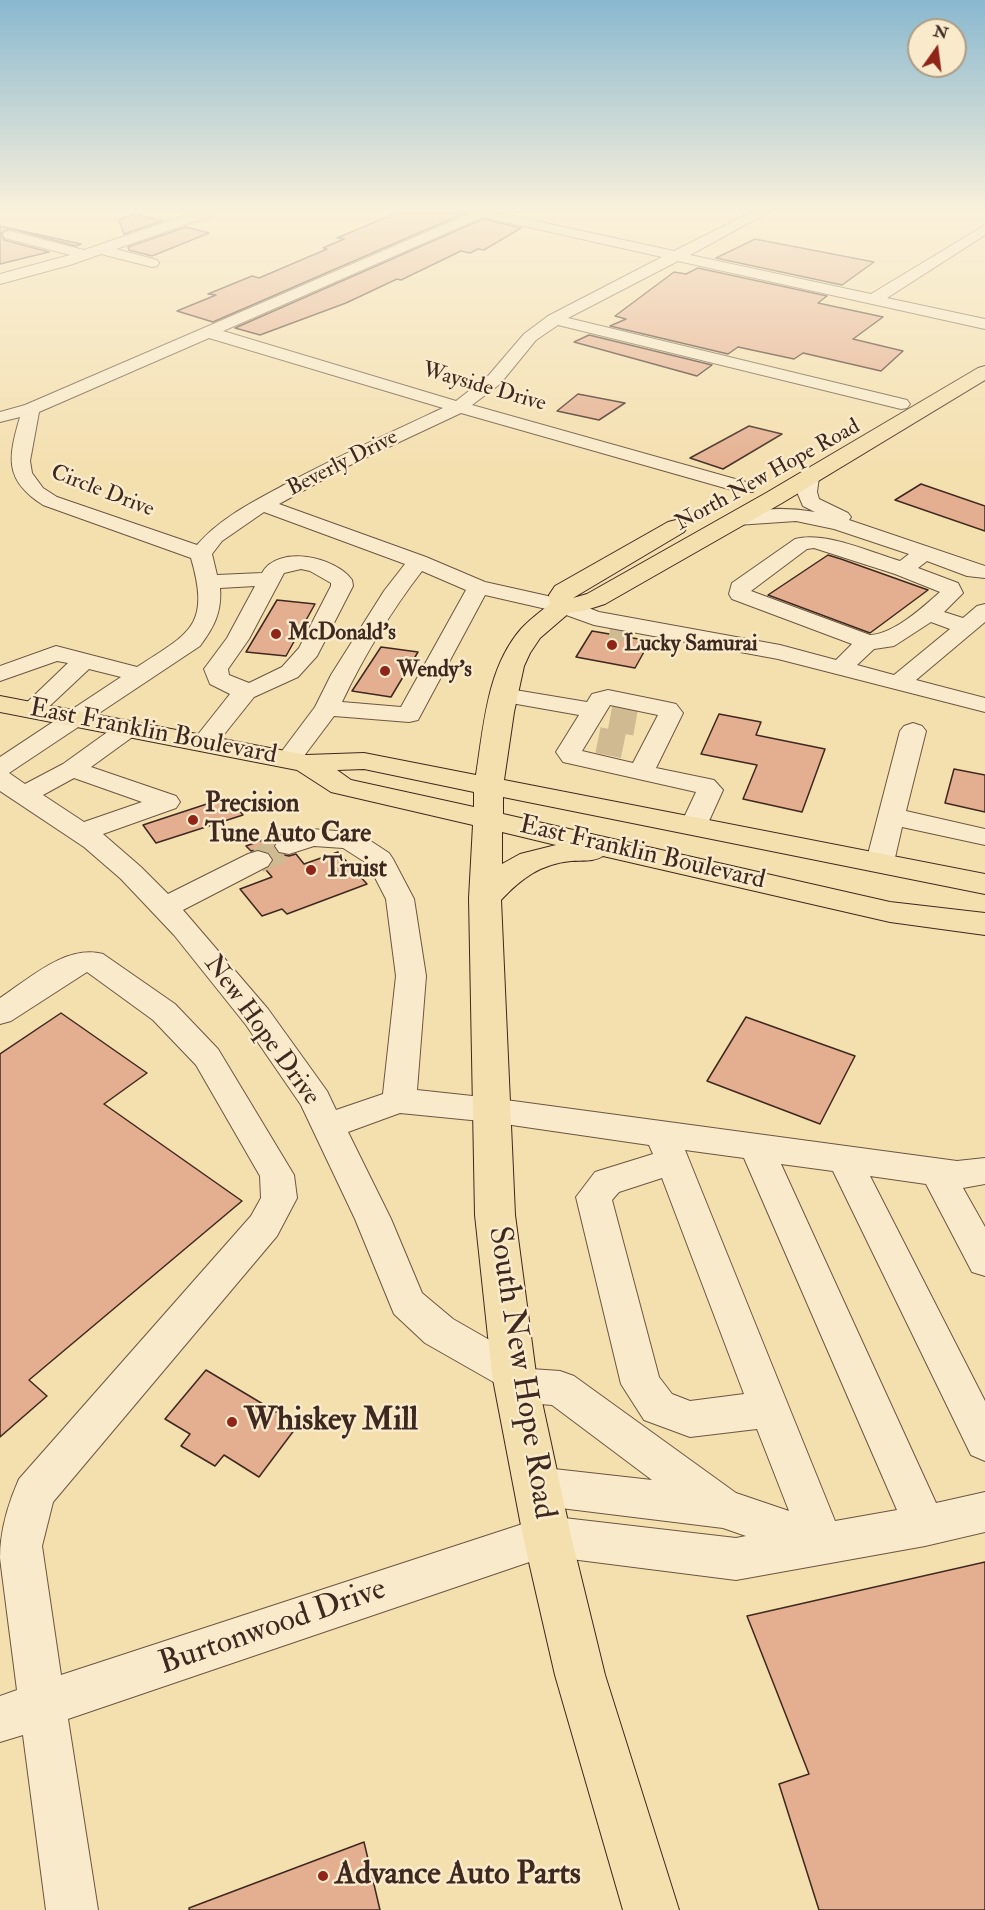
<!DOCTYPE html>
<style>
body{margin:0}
#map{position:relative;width:985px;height:1910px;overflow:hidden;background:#f4dfae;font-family:"IM FELL Double Pica",serif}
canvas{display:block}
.north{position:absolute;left:907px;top:18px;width:60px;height:60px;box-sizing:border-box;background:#f8eaca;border:2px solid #ae9c86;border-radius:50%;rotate:14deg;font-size:16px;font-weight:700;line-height:24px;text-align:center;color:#3e281f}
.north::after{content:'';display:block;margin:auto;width:21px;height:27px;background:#8f2418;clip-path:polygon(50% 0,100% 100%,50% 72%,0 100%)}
</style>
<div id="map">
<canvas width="985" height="1910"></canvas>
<div class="north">N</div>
</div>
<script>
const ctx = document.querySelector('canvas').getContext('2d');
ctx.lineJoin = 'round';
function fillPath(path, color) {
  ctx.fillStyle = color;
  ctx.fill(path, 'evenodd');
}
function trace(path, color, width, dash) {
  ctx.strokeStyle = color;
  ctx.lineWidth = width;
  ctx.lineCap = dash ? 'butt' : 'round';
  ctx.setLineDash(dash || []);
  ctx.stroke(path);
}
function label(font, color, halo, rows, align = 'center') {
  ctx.font = font + ' "IM FELL Double Pica",serif';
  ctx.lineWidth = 5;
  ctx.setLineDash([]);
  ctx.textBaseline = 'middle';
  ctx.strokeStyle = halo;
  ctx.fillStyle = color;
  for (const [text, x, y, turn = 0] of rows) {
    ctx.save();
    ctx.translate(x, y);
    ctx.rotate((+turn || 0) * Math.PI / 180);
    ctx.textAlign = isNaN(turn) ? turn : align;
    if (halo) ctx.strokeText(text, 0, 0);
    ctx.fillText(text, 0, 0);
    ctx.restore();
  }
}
const building = new Path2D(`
 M399,212H467L213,322L177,311L216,295L208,294L252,276L259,278L327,249L323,248L344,239L337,238Z
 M135,214L162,221L124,234L119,220Z
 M483,219L521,228L484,250L478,249L470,253L461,251L401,280L397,279L346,303L260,335L235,328Z
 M0,226L81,244L76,246L11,229L5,230L1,234L4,240L49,252L0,264Z
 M186,227L209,233L152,256L129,250L128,247Z
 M755,239L874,262L842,285L716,258Z
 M698,268L827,296L818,303L883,317L853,339L903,351L881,371L803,353L794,359L738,347L728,354L610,326L626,319L615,316L674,272L686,274Z
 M589,335L712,365L697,376L574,342Z
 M578,394L625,403L599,420L557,411Z
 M749,426L782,434L723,469L690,458Z
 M921,484L985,506V531L895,500Z
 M828,555L841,559L928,590L870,633L768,595Z
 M277,600L315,604L286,656L246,652Z
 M592,631L650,641L635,668L576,657Z
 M381,647L418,652L391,697L352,691Z
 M719,714L761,722L756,735L825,749L802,812L743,799L757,765L701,754Z
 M954,769L985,775V812L945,803Z
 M228,797L243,815L156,843L143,825Z
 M280,834L282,837L273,845L279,854L289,856L296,854L304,864L338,852L367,884L287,914L282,909L262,916L240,889L272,877L266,870L270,867L274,859L269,852L259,849L251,851L246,846Z
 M61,1013L147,1073L104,1104L242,1201L29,1380L47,1396L0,1437V1054Z
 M746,1017L855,1056L820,1124L707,1081Z
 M206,1370L298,1425L259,1477L224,1455L215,1466L181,1446L190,1434L165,1419Z
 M985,1562V1910H819L779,1784L809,1774L747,1616Z
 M364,1842L380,1910H189V1908Z`);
fillPath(building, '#e4ae90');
trace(building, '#3e281f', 1.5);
trace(new Path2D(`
 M610,629L628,632`), '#d0ba91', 20, [20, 10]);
trace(new Path2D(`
 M610,718L649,725
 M598,740L637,748
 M258,860L289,846`), '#d0ba91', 26, [26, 14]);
const minor = new Path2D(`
 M195,212H215L213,215L116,249L157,260L159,263L157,266L152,267L101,254L70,265L0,284V274L70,255L5,238L3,235L5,232L10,231L84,250Z
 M473,212H495L674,251L752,212H769L690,255L871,294L985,225V235L887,298L985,319V329L678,261L568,318L907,400L910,404L907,408L901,409L558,325L536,340L500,384L472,405L753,484L756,488L753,492H739L461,413L346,467L279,504L426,557L485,582L570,601L599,612L780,645L836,660L852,644L732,599L729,594L732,583L795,539C825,531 870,552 900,561L909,554L834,529L796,521L737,525L730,523L727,519L730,515C757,508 788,507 815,512L803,506L797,492L802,473H816L819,477L817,492L819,499L848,513L851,517L849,520L985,566V578L967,576L927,561L918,568L958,583L963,593L944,612L963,618L977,606L985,604V622L916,680L985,698V712L778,659L594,625L555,611L485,595L418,720L409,722L334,716L298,764L289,767L280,764L276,759L315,707L331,675L384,591L405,564L264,512L222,541L212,554L217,575L262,573C278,544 336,557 352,580L353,586L317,656L298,677L254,697L214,747L205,750L196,747L192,742L230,694L210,684L204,669L227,638L255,586L220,588C222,612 214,627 200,646L9,773L25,784L63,764L120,723L129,721L138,723L141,728L138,733L91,767L176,796L180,802L176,808L103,834L141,867L168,894L248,854L258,851L268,854L272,860L268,866L183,910L268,1009L327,1091L336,1110L383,1094L396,976L386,899L368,864L343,848L314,846L289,854L279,852L275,846L279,840L311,829L350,832L360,834L389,853L393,859L414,899L426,976L417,1090L491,1098L957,1161L985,1158V1184L963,1188L985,1227V1276L972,1272L926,1184L870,1176L985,1401V1461L971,1455L833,1171L781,1164L936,1503L985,1492V1532L925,1546L736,1580L547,1556L68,1719L98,1910H46L23,1735L0,1742V1696L17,1690L0,1558C0,1531 8,1504 19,1479L251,1216L261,1198L260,1176L196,1065L153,1020L87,972L11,1021L0,1024V998C29,979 66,944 103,954L175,1004L218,1049L294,1175L297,1198L277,1236L53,1502L42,1546L61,1675L547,1516L736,1538L746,1536L723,1528L536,1505L521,1500L515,1486L521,1472L536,1467L652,1480L552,1405L516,1402L502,1397L497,1384L425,1343L394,1314L355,1219L301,1105L246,1025L174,935L121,879L84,847L0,791V757L121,677L89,669L40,715L31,717L22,715L19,710L68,663L57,661L0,681V666L56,646L137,667C189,633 211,627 191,558L43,505C4,480 8,458 20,417L0,422V412L25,405ZM483,217L662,257L548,316L524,334L488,376L456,401L223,331ZM209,338L443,408C389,433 336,457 284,485C253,502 220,518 197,545L57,497L43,488L32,473L30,461L39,412ZM814,548L895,574L940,592C923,607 894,634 870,635L751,591L807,549ZM301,569L310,571L331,583V586L299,648L282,667L249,683L229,675L228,669L249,639L284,573ZM422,571L466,590L401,707L342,702C364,656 391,611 422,571ZM931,622L950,629L894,675L857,665L874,649L894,646ZM74,778L142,802L84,822L43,795ZM400,1113L491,1122L649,1145L653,1154L595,1172L576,1197L621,1384L644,1420L690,1437L757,1429L789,1511L736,1493L574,1376L560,1371L531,1369L528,1362L453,1319L422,1293L391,1219L348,1132ZM685,1150L744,1158L897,1510L835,1521ZM662,1178L744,1394L690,1401L672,1394L659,1377L612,1200L619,1192Z
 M503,688L587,702L592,694L608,690L667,702L676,704L683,713L656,768L714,780L723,790L704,832L694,834L684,832L680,826L696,792L563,762L556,752L579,715L494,700L491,695L494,690ZM610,705L658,715L633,763L582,751Z
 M913,723L922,726L926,731L906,811L985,829V845L902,827L894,862L890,868L880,871L870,868L866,862L900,731L904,726Z`);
const major = new Path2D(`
 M985,366V380L782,503L605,604L583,611L569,613L540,638L530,653L524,666L514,712L504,780L985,874V894L503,797V814L890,902L985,913V935L890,922L603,856C594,862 582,860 571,861C540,864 521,879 501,900L515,1215L536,1374L571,1536L605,1675L679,1910H623L555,1675L523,1536L492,1374L475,1215L469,898L473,825L331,792L297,770L0,712V696L306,755L364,753L476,775C484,725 487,668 521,629C529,620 540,612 550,604L549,595L555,586L668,522L676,520L684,522L687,527L684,532L573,598L587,594L766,493L978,368ZM364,769L474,792V807L351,780L337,770ZM502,832L556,845L520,854L502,864Z`);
trace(minor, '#6c5643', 2);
trace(major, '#3e281f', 2);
fillPath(minor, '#f8eaca');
fillPath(major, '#f4dfae');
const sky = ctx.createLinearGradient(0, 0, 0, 479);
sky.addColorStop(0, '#89b8cf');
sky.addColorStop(0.44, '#faf1db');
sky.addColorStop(1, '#faf1db00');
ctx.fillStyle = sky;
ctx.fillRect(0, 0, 985, 479);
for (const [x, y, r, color] of [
 [276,634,6,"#8f2418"],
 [612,645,6,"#8f2418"],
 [385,671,6,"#8f2418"],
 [193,820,6,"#8f2418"],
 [311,870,6,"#8f2418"],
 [232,1422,6,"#8f2418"],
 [323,1876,6,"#8f2418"]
]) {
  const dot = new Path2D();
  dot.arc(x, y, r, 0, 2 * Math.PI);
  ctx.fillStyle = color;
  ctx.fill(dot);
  trace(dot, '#f8eaca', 2);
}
label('22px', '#3e281f', '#f8eaca', [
 ["Wayside Drive",484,388,16],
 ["Beverly Drive",343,464,-27],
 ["North New Hope Road",768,476,-29],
 ["Circle Drive",102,492,21]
]);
label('bold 22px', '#3e281f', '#f8eaca', [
 ["McDonald's",288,634],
 ["Lucky Samurai",624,645],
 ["Wendy's",397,671]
], 'left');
label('26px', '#3e281f', '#f8eaca', [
 ["East Franklin Boulevard",153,733,11],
 ["East Franklin Boulevard",642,854,13],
 ["New Hope Drive",261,1031,54]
]);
label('bold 26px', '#3e281f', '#f8eaca', [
 ["Precision",205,805],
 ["Tune Auto Care",205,835],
 ["Truist",323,870]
], 'left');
label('32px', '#3e281f', '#f8eaca', [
 ["South New Hope Road",520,1373,81],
 ["Burtonwood Drive",273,1628,-19]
]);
label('bold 32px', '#3e281f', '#f8eaca', [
 ["Whiskey Mill",244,1422],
 ["Advance Auto Parts",335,1876]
], 'left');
</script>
